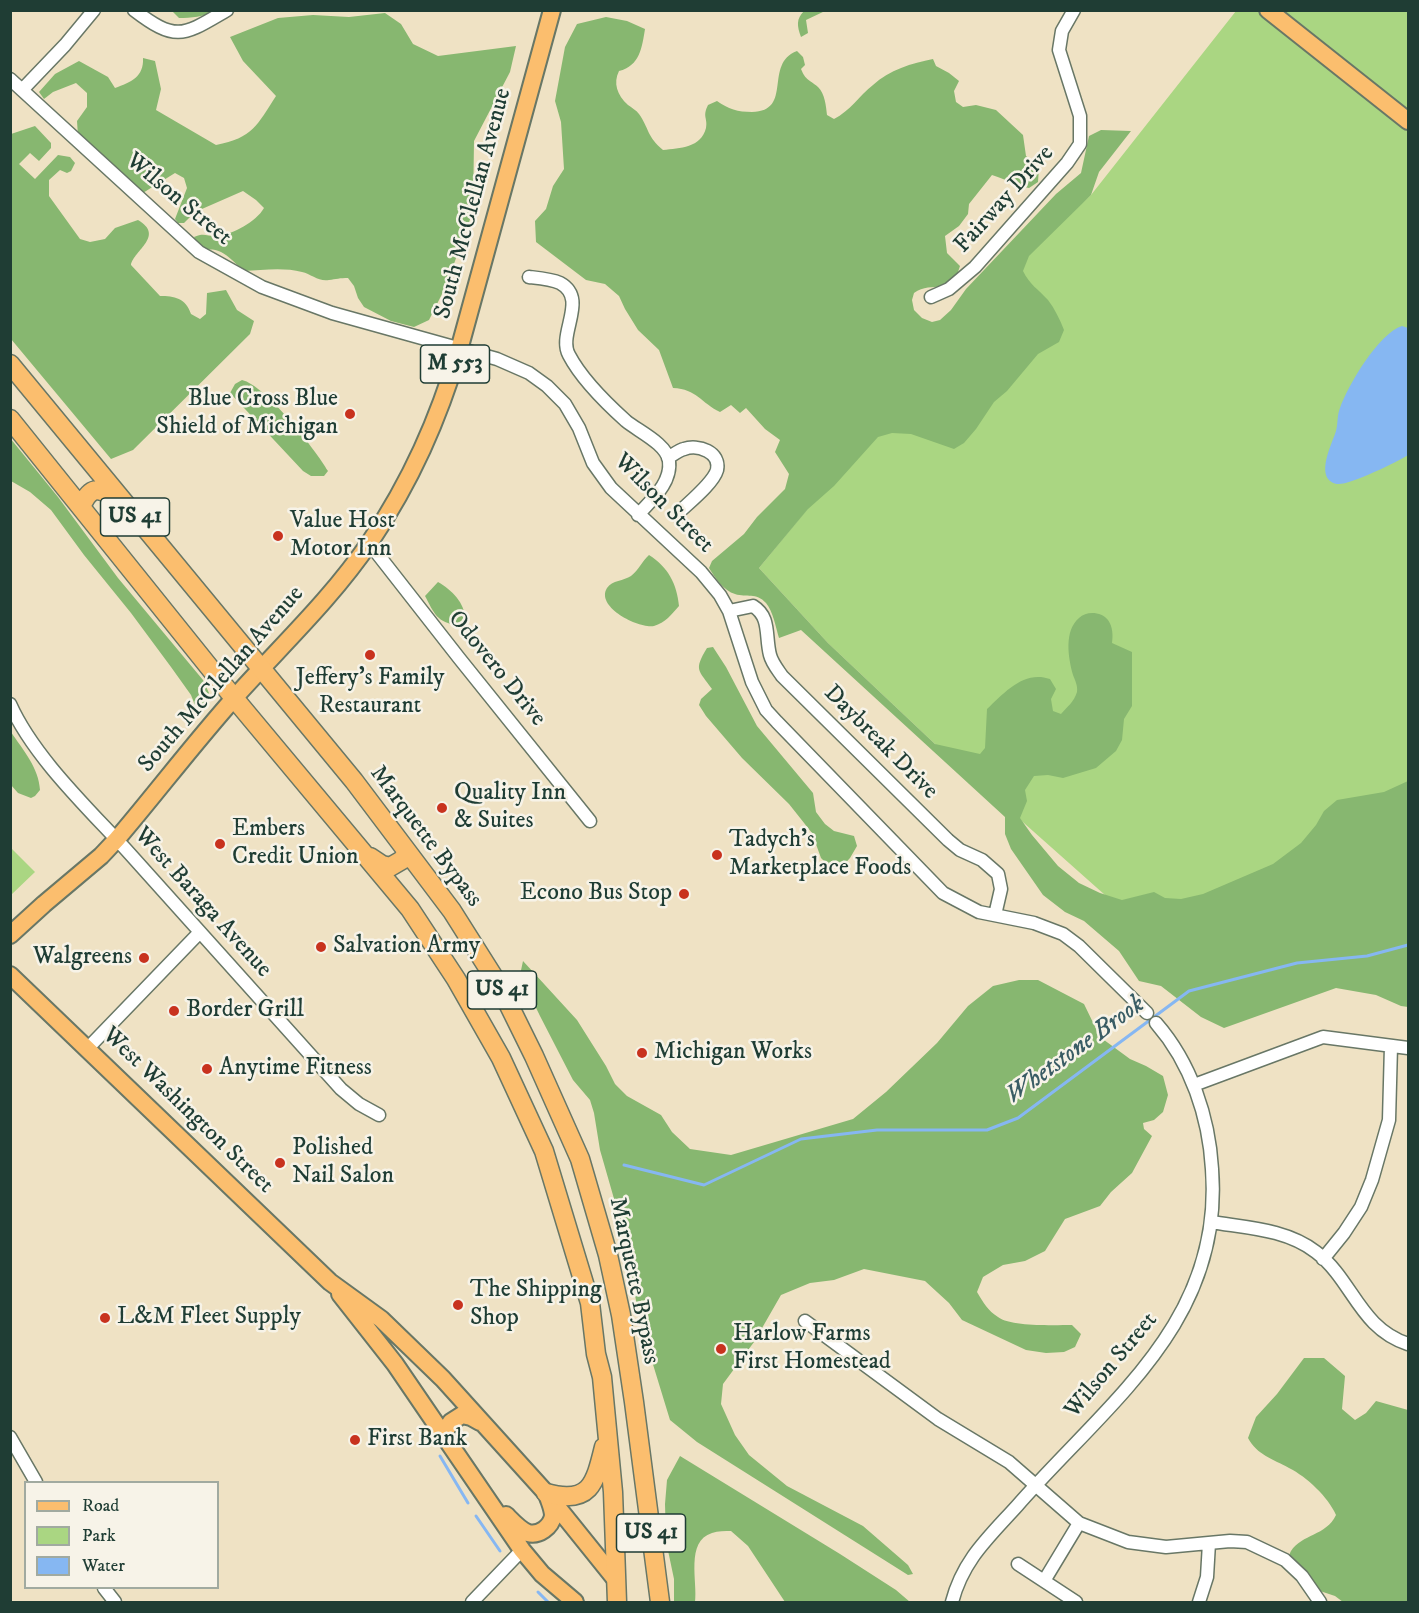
<!DOCTYPE html>
<style>
body{margin:0}
#map{position:relative;width:1419px;height:1613px;overflow:hidden;background:#efe2c4;font-family:"IM FELL DW Pica",serif}
canvas{display:block}
.frame{position:absolute;inset:0;border:12px solid #1f3d34;pointer-events:none}
.legend{position:absolute;left:24px;top:1481px;width:195px;height:108px;box-sizing:border-box;background:#f7f3e8;border:2px solid #a1aaa0;margin:0;padding:8px 10px;list-style:none;font-size:18px;color:#1f3d34}
.legend li{display:flex;align-items:center;gap:12px;height:30px}
.legend b{width:30px;border:2px solid #a1aaa0}
</style>
<div id="map">
<canvas width="1419" height="1613"></canvas>
<div class="frame"></div>
<ul class="legend">
<li><b style="height:8px;background:#fbbe6e"></b>Road</li>
<li><b style="height:16px;background:#aad682"></b>Park</li>
<li><b style="height:16px;background:#86b7f2"></b>Water</li>
</ul>
</div>
<script>
const ctx = document.querySelector('canvas').getContext('2d');
ctx.lineJoin = 'round';
function fillPath(path, color) {
  ctx.fillStyle = color;
  ctx.fill(path, 'evenodd');
}
function trace(path, color, width, dash) {
  ctx.strokeStyle = color;
  ctx.lineWidth = width;
  ctx.lineCap = dash ? 'butt' : 'round';
  ctx.setLineDash(dash || []);
  ctx.stroke(path);
}
function label(font, color, halo, rows, align = 'center') {
  ctx.font = font + ' "IM FELL DW Pica",serif';
  ctx.lineWidth = 5;
  ctx.setLineDash([]);
  ctx.textBaseline = 'middle';
  ctx.strokeStyle = halo;
  ctx.fillStyle = color;
  for (const [text, x, y, turn = 0] of rows) {
    ctx.save();
    ctx.translate(x, y);
    ctx.rotate((+turn || 0) * Math.PI / 180);
    ctx.textAlign = isNaN(turn) ? turn : align;
    if (halo) ctx.strokeText(text, 0, 0);
    ctx.fillText(text, 0, 0);
    ctx.restore();
  }
}
fillPath(new Path2D(`
 M1236,11H1408V793L1150,935L935,744L828,643L759,568L990,286L1091,195Z
 M11,848L35,872L11,895Z`), '#aad682');
fillPath(new Path2D(`
 M171,10L214,11C204,17 191,18 179,18Z
 M804,11H825L806,20L808,33L801,37C797,26 796,19 804,11Z
 M385,13L401,24L413,44L438,56L516,46L510,72L474,141L473,211L446,286L429,320L414,327L391,321L364,307L358,298L354,286L348,278C340,278 336,279 329,280C319,282 311,274 302,272C284,267 262,270 244,271C237,265 229,256 221,252C208,245 204,257 194,237C205,232 207,237 218,236C233,234 256,222 264,208L256,200L243,191L195,212L184,223H178L175,219L187,188L184,178L175,173L138,196L78,136L77,121L87,107V93L76,83L53,92L44,99L39,92L55,74L79,61L108,77L115,88C131,82 144,77 143,58L155,61L161,89L156,110L216,145C253,138 257,125 276,96L243,61L230,37L278,18L313,15L349,17Z
 M606,17L627,21L645,29C642,47 640,66 619,71C613,83 617,95 628,105C632,108 636,110 639,114C649,128 647,137 663,150C680,148 701,148 706,128C708,118 702,117 708,105L717,101C728,109 738,112 752,112C794,111 763,64 797,51L803,57L805,65L801,69C806,81 809,79 818,87C825,94 826,106 827,115L834,119C850,111 859,96 873,85C889,70 912,63 933,59L936,66L949,73L959,81L954,91L956,102L963,107L976,105L996,110L1023,135L1026,156L1039,167L1038,182L1029,188C1015,186 1006,179 992,175L969,204L968,214L959,226L945,236L947,253L960,266C951,299 933,279 914,293L912,300L914,310L922,318L932,322L940,320L951,310L966,289L1056,194L1081,173L1089,136L1101,130L1131,131L1099,172L1091,195L1029,256L1023,271C1029,284 1039,290 1048,300C1055,309 1060,320 1064,330L1059,342L1038,354L1007,391L994,402L976,429L964,443L954,449L911,434L892,433L878,437L834,486L808,509L759,568L828,643L935,744L980,754L985,748L987,709C1005,692 1024,670 1050,679L1056,689L1051,699L1053,711L1061,714C1067,707 1074,702 1077,692C1078,686 1075,680 1073,675C1068,657 1064,631 1079,618C1087,610 1102,612 1108,620C1113,627 1113,636 1112,643L1132,652V706L1124,719L1122,740L1116,751L1096,768L1063,778L1048,775L1034,776L1025,790L1027,801L1020,818L1032,835L1058,866L1079,883L1100,893L1122,900L1154,892L1165,898L1181,899L1203,894L1273,864L1301,843L1316,825L1324,811L1337,800L1384,792L1408,781V1007L1401,1006L1376,995L1336,988L1224,1028L1201,1017L1161,986L1139,981L1119,951L1084,921L1065,912L1043,895L1011,849L1005,834V817L801,630L779,638C776,628 773,611 766,603C756,592 747,598 735,594C724,591 715,578 709,568L712,561L744,534L757,517L785,489L789,474L775,452L780,440L765,429L746,408L740,413L731,405L720,412C701,403 697,389 673,388L659,350L638,330L625,309L619,296L605,284L586,280L536,242L535,221L546,209L553,186L564,169L561,122L555,101L565,47L577,24Z
 M35,126L51,143V148L39,161L30,153L19,164L35,179L58,155L70,157L75,163L71,171L67,173L60,170L49,180V196L80,239L90,242L105,239L115,228L138,220C165,236 134,250 131,265L160,296C174,296 186,298 191,314L200,319L206,314L207,293L226,290L237,310L254,321L250,334L133,450L111,459L11,339V134Z
 M242,380C265,385 316,450 328,471L324,476H311L303,471L230,393L235,384Z
 M10,438L58,497L118,578L203,680L209,693L208,706L195,705L191,695L171,667L131,613L84,555L51,510L30,492L11,481Z
 M649,555C668,567 677,584 679,606C672,614 665,623 654,626C639,629 595,607 607,588C612,580 624,581 631,576C639,570 642,561 649,555Z
 M438,582C452,590 465,603 465,619L458,625C437,623 434,613 425,596Z
 M713,647L726,667L757,726L813,793L816,812L825,824L834,831L854,836L857,846L850,858L840,869L829,866L821,858L812,833L789,804L742,758L706,716L699,705L701,699L712,689C699,670 693,671 707,648Z
 M11,732C23,750 39,768 40,790L35,796L31,798L18,793L11,785Z
 M523,961L577,1020L606,1066L615,1084L627,1096L661,1115L672,1132L690,1149L731,1155L853,1119L886,1092L937,1043L968,1006L993,986L1019,980H1038L1084,1004L1100,1037L1130,1059L1146,1066L1163,1076L1168,1095L1163,1112L1154,1120L1143,1123L1144,1129L1152,1136L1132,1173L1111,1192L1100,1206L1065,1219L1045,1251L1025,1261L1003,1265L983,1277L977,1292C983,1302 988,1311 998,1317C1011,1327 1055,1325 1072,1325L1081,1334L1075,1347L1064,1352L1046,1353L1026,1350L962,1320L949,1303L925,1281L864,1269L834,1280L810,1283L781,1295L754,1342L723,1384L721,1404L735,1435L749,1455L787,1486L863,1526L908,1565L913,1574L908,1575L697,1442L670,1420L640,1322L623,1230L600,1150L594,1113L590,1100L573,1080L540,1016L520,975Z
 M1304,1358H1324L1345,1376L1342,1409L1355,1420L1366,1413L1376,1401L1408,1410V1602H1343L1335,1596L1314,1589L1288,1565C1289,1561 1289,1554 1291,1551C1302,1534 1326,1536 1336,1515C1328,1497 1307,1477 1289,1468C1273,1459 1257,1455 1248,1438L1256,1417L1277,1394Z
 M680,1456L840,1554L896,1590L910,1602H785L748,1546L731,1531C725,1531 718,1531 712,1533C685,1541 698,1583 695,1602H674V1579L666,1541L665,1504L667,1480Z`), '#87b770');
fillPath(new Path2D(`
 M1402,326L1408,328V455C1397,462 1348,486 1337,484C1313,479 1333,442 1336,431C1338,424 1337,415 1340,408C1348,385 1379,333 1402,326Z`), '#86b7f2');
trace(new Path2D(`
 M624,1165L704,1185L801,1139L877,1130H987L1018,1118L1189,991L1297,963L1367,956L1408,945
 M440,1456L468,1503
 M476,1516L500,1551
 M538,1592L548,1602`), '#86b7f2', 3);
const minor = new Path2D(`
 M134,10C177,43 184,35 227,10
 M10,79L199,252L262,287L332,313L497,359L529,373L547,386L565,404L579,428L593,463L611,488L701,572L720,595L729,611L752,682L766,710L777,722L943,893L979,912L1034,923L1063,934L1079,946L1147,1013
 M22,90L65,45L94,10
 M529,277C538,278 551,279 560,283C589,299 557,334 569,355C582,380 606,403 626,421C638,431 667,444 669,461C672,483 651,500 638,515
 M931,297L949,289L975,267L1067,163L1080,144V116L1059,50L1062,31L1074,10
 M668,458C673,455 679,450 684,449C698,444 721,452 717,470C713,484 687,504 676,515
 M369,543L459,658L590,821
 M729,611L753,606C771,617 765,636 770,655C772,663 778,670 782,676L948,840L960,850L982,860L998,874L1001,889L995,915
 M10,704C34,758 91,811 130,854C200,932 271,1010 341,1089L359,1104L379,1115
 M88,1048L200,932
 M1194,1085L1323,1037L1408,1048
 M1211,1222C1247,1228 1286,1229 1316,1252C1353,1280 1359,1328 1408,1344
 M1323,1259L1344,1233L1361,1207L1372,1180L1389,1120L1391,1046
 M805,1321L938,1419L1009,1462L1079,1523L1128,1542L1166,1547L1230,1541L1247,1542L1285,1560L1302,1576L1320,1602
 M10,1437L36,1482
 M1018,1564L1076,1602
 M1044,1581L1079,1523
 M104,1588L115,1602
 M472,1602L522,1550
 M952,1602C963,1560 988,1538 1017,1506C1107,1403 1224,1322 1212,1169C1209,1117 1191,1063 1156,1023
 M1199,1602L1207,1577L1209,1543`);
const major = new Path2D(`
 M1268,10L1408,121
 M10,935L44,904L101,856L117,839C157,792 194,743 236,696C281,646 332,598 370,542C411,481 438,420 459,350L552,10
 M10,975L330,1282L381,1319L443,1379L546,1493L616,1580
 M340,1294L395,1364L522,1550L542,1574L575,1602
 M443,1434L451,1422L462,1415L471,1417L480,1422
 M506,1515C512,1521 520,1530 528,1533C539,1536 551,1527 553,1516C553,1509 550,1503 548,1497`);
const highway = new Path2D(`
 M10,364L354,781L452,911L500,987L534,1056L580,1159L608,1255L621,1315L634,1402L660,1602
 M10,419L234,698L410,909L456,979L501,1058L544,1151L590,1303L596,1354L602,1377L613,1492L617,1602
 M81,507C92,482 100,490 120,499
 M370,857L382,865L390,867L402,860L407,852
 M546,1493C590,1505 595,1484 604,1447`);
trace(minor, '#687766', 15);
trace(major, '#687766', 20);
trace(highway, '#687766', 21);
trace(minor, '#fff', 12);
trace(major, '#fbbe6e', 16);
trace(highway, '#fbbe6e', 18);
for (const [x, y, r, color] of [
 [350,414,6,"#c8321e"],
 [278,536,6,"#c8321e"],
 [370,655,6,"#c8321e"],
 [442,808,6,"#c8321e"],
 [220,844,6,"#c8321e"],
 [717,855,6,"#c8321e"],
 [684,894,6,"#c8321e"],
 [321,947,6,"#c8321e"],
 [144,958,6,"#c8321e"],
 [174,1011,6,"#c8321e"],
 [642,1053,6,"#c8321e"],
 [207,1069,6,"#c8321e"],
 [280,1163,6,"#c8321e"],
 [458,1305,6,"#c8321e"],
 [105,1318,6,"#c8321e"],
 [721,1349,6,"#c8321e"],
 [355,1440,6,"#c8321e"]
]) {
  const dot = new Path2D();
  dot.arc(x, y, r, 0, 2 * Math.PI);
  ctx.fillStyle = color;
  ctx.fill(dot);
  trace(dot, '#f7f3e8', 2);
}
for (const [x, y, w] of [
 [455,364,69],
 [135,517,69],
 [502,990,69],
 [651,1533,69]
]) {
  const box = new Path2D();
  box.roundRect(x - w / 2, y - 19, w, 38, 4.5);
  ctx.fillStyle = '#f7f3e8';
  ctx.fill(box);
  trace(box, '#1f3d34', 1.5);
}
label('bold 22px', '#1f3d34', null, [
 ["M 553",455,364],
 ["US 41",135,517],
 ["US 41",502,990],
 ["US 41",651,1533]
]);
label('24px', '#1f3d34', '#f7f3e8', [
 ["Wilson Street",178,200,40],
 ["Fairway Drive",1005,200,-48],
 ["South McClellan Avenue",474,204,-75],
 ["Wilson Street",663,504,45],
 ["Odovero Drive",496,669,51],
 ["South McClellan Avenue",222,680,-49],
 ["Daybreak Drive",880,743,45],
 ["Marquette Bypass",425,837,53],
 ["West Baraga Avenue",202,903,48],
 ["West Washington Street",187,1111,44],
 ["Marquette Bypass",633,1281,78],
 ["Wilson Street",1112,1366,-50]
]);
label('24px', '#1f3d34', '#f7f3e8', [
 ["Blue Cross Blue",338,400,"right"],
 ["Shield of Michigan",338,428,"right"],
 ["Value Host",290,522],
 ["Motor Inn",290,550],
 ["Jeffery's Family",370,679,"center"],
 ["Restaurant",370,707,"center"],
 ["Quality Inn",454,794],
 ["& Suites",454,822],
 ["Embers",232,830],
 ["Credit Union",232,858],
 ["Tadych's",729,841],
 ["Marketplace Foods",729,869],
 ["Econo Bus Stop",672,894,"right"],
 ["Salvation Army",333,947],
 ["Walgreens",132,958,"right"],
 ["Border Grill",186,1011],
 ["Michigan Works",654,1053],
 ["Anytime Fitness",219,1069],
 ["Polished",292,1149],
 ["Nail Salon",292,1177],
 ["The Shipping",470,1291],
 ["Shop",470,1319],
 ["L&M Fleet Supply",117,1318],
 ["Harlow Farms",733,1335],
 ["First Homestead",733,1363],
 ["First Bank",367,1440]
], 'left');
label('italic 26px', '#395c64', '#f7f3e8', [
 ["Whetstone Brook",1076,1051,-36]
]);
</script>
